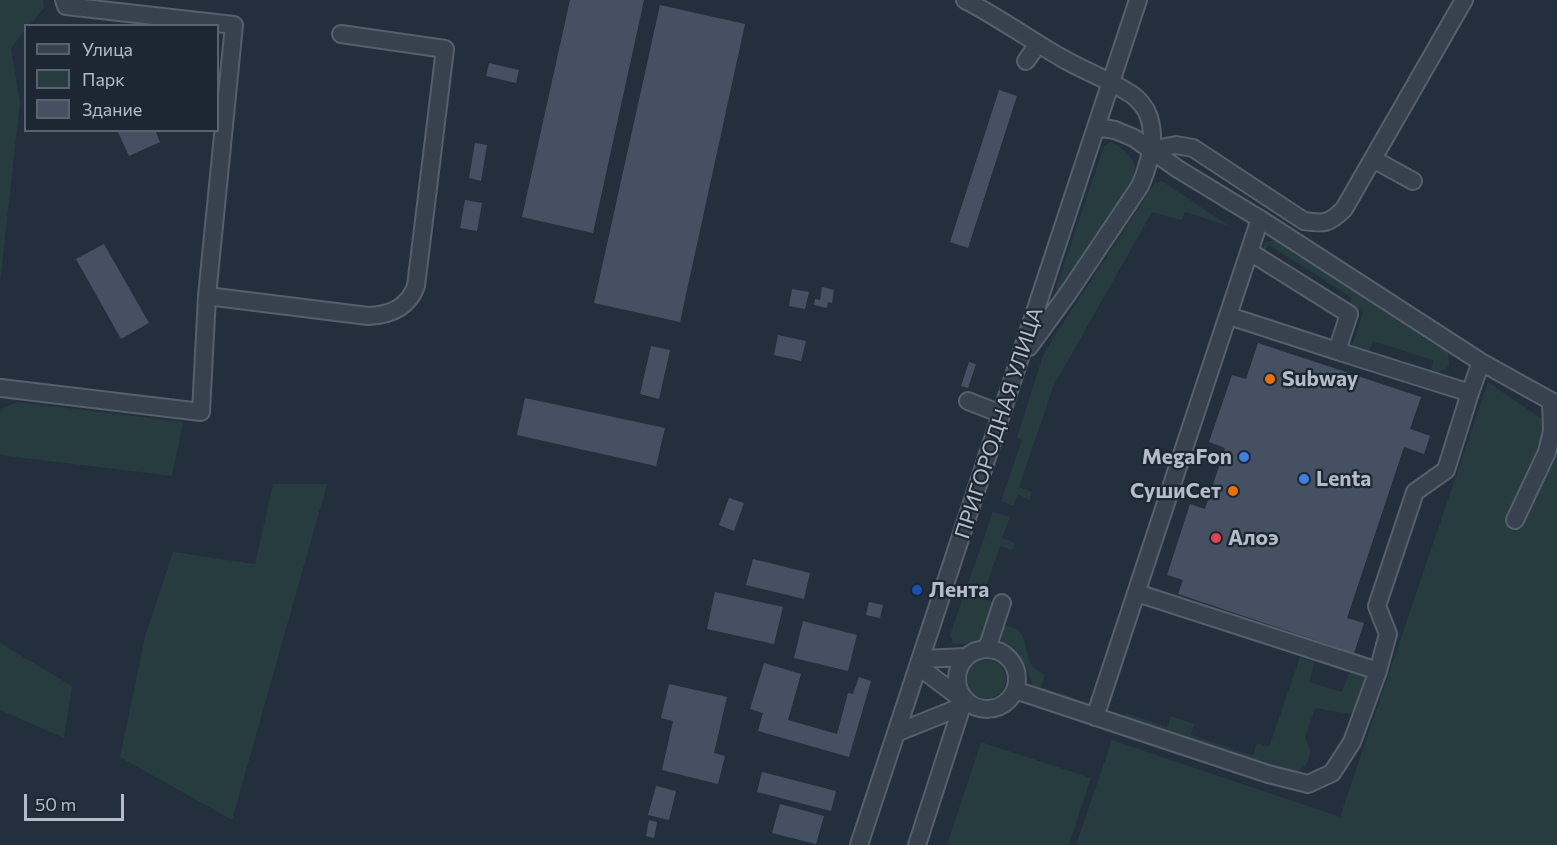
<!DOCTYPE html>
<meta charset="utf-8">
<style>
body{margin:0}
#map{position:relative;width:1557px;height:845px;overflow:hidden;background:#242f3e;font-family:Commissioner,sans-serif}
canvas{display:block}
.legend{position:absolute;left:24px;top:24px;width:195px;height:108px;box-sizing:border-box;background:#1d2633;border:2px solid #59626f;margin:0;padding:8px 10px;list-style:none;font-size:18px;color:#b4bcc9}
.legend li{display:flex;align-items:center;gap:12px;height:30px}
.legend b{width:30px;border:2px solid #59626f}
.scale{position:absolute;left:24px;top:794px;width:100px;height:27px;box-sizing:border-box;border:3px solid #b4bcc9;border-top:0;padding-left:8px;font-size:18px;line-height:21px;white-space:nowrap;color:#b4bcc9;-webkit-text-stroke:4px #1d2633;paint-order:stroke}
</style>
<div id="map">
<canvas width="1557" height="845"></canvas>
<ul class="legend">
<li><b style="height:8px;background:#38414e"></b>Улица</li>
<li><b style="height:16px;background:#263c3f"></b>Парк</li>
<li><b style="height:16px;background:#455162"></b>Здание</li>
</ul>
<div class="scale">50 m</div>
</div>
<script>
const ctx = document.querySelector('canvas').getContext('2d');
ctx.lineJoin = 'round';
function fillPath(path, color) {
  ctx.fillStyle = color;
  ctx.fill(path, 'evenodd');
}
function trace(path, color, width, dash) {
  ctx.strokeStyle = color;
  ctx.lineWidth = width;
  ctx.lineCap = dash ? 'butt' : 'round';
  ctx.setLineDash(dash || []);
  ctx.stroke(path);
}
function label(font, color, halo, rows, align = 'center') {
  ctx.font = font + ' Commissioner,sans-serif';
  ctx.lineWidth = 4.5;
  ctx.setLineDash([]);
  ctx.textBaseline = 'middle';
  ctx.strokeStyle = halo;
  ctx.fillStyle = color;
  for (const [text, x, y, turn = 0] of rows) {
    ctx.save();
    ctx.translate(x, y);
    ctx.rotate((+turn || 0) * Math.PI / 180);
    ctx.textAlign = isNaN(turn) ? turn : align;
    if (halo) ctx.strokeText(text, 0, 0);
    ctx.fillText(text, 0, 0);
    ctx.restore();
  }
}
fillPath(new Path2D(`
 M0,0H43L44,8L30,25L26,26L25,30L11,48L20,102L0,282Z
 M1111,142C1119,146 1133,156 1135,166C1135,170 1133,177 1132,181L1059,291L1056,288L1104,146Z
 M1162,181L1229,226L1185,212L1182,220L1152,212L1053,387L1019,487L1032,492L1030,500L1018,495L1013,506L1001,501L1022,440L1017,438L1042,358L1053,338L1155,183Z
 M1277,240L1443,349L1448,353L1449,365L1445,370L1438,372L1431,370L1433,360L1373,341L1369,352L1352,346L1363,312L1348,307L1352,298L1269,245L1265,250L1262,248L1265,242Z
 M1488,382L1545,421L1557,414V845H1076L1112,740L1340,817Z
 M18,402L183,422L172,476L0,455V409Z
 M273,484H327L232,820L120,757L145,637L173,552L255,564Z
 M993,512L1010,517L1002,538L1015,543L1012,550L1000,546L982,598L994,603C985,630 987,648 953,643L950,635Z
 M1006,626C1031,628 1022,652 1033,667C1036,670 1042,673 1045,675L1041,687L1089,703L1087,709C1071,704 1040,697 1032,683C1027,674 1026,665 1020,657C1014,649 1004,647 1000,638L1001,629Z
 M0,643L72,686L64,738L0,710Z
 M1300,657L1312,661L1314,665L1309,682L1342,692L1349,674L1353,670L1363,673L1367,679L1357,708L1351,714L1315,708L1305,738C1317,756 1306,772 1287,774L1123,721L1126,713L1167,727L1171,716L1194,724L1191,735L1253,756L1257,743L1269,747Z
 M966 679a20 20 0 1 1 40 0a20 20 0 1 1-40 0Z
 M981,742L1091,778L1069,845H947Z`), '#263c3f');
fillPath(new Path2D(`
 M570,0H644L593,233L522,217Z
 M660,5L745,24L680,322L594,303Z
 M489,63L519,70L516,83L486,76Z
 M999,90L1017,96L968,248L950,242Z
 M117,130H155L160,142L129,156Z
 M475,143L487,145L481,181L469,178Z
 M465,200L482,203L477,231L460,228Z
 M104,244L149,323L121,339L76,259Z
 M822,287L834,290L832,303L828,302L827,308L814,305L815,299L820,300Z
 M792,289L809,292L805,309L789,306Z
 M778,335L806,341L801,361L774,355Z
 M1258,343L1421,397L1410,429L1430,436L1424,454L1404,447L1347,618L1364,623L1354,653L1178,594L1183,580L1167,575L1190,504L1205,509L1225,448L1209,442L1232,375L1246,379Z
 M651,346L670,350L659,399L640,394Z
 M969,362L976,364L968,388L961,386Z
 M525,398L665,428L656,466L517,435Z
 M729,498L744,503L734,531L719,525Z
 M753,559L810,573L804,599L746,585Z
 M715,592L783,607L774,644L707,629Z
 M869,602L883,605L880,618L866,615Z
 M803,621L857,635L848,671L794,658Z
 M764,663L801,674L788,720L837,734L848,693L853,694L859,677L871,681L849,757L758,731L763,713L750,709Z
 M669,684L727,697L714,753L725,756L718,784L662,770L673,721L661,718Z
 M762,772L836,791L831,811L757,792Z
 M656,786L676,791L669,820L648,815Z
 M780,804L824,816L816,844L772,833Z
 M649,820L657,822L654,838L646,836Z`), '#455162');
const minor = new Path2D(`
 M965,0C998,17 1029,39 1060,57C1082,70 1105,78 1126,91C1134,95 1141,102 1146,110C1158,134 1150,163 1140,186L1069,292L1029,347
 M1026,61L1038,44
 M1096,127L1115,130L1134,138L1178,169L1260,219L1481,362L1551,401L1552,431L1547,452L1515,520
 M1151,150L1176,145L1193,148L1304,221C1324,224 1329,224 1344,209L1464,0
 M1373,159L1413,181
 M207,296L368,316C390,315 408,308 416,286L445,49L341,34
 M1229,316L1337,351L1349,314L1250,252
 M1,388L201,412L207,296L234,25L66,6L64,0
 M1470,393L1481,362
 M968,401L1001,414
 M1137,593L1378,671
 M987,649L1002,603
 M957 679a30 30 0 1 1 60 0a30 30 0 1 1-60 0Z
 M921,659L965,657
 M918,666L963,700
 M1015,690L1268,774L1308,784L1332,773L1352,742L1378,671L1388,634L1377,606L1415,492L1446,470L1470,393L1337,351
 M1095,717L1260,219
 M896,733L968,704
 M859,845L1138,0
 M917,845L962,706`);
trace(minor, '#565f6c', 20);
trace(minor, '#38414e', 16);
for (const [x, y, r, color] of [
 [1270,379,6,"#e8710a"],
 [1244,457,6,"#3f7fe0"],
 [1304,479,6,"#3f7fe0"],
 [1233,491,6,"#e8710a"],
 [1216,538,6,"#e0444e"],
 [917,590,6,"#1a4fb4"]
]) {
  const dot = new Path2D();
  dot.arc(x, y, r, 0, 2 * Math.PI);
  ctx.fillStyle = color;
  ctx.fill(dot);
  trace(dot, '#1d2633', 2);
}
label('bold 21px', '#b4bcc9', '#1d2633', [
 ["Subway",1282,379],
 ["MegaFon",1232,457,"right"],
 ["Lenta",1316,479],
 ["СушиСет",1221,491,"right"],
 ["Алоэ",1228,538],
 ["Лента",929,590]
], 'left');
label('21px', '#b4bcc9', '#1d2633', [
 ["ПРИГОРОДНАЯ УЛИЦА",999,423,-72]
]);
</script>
